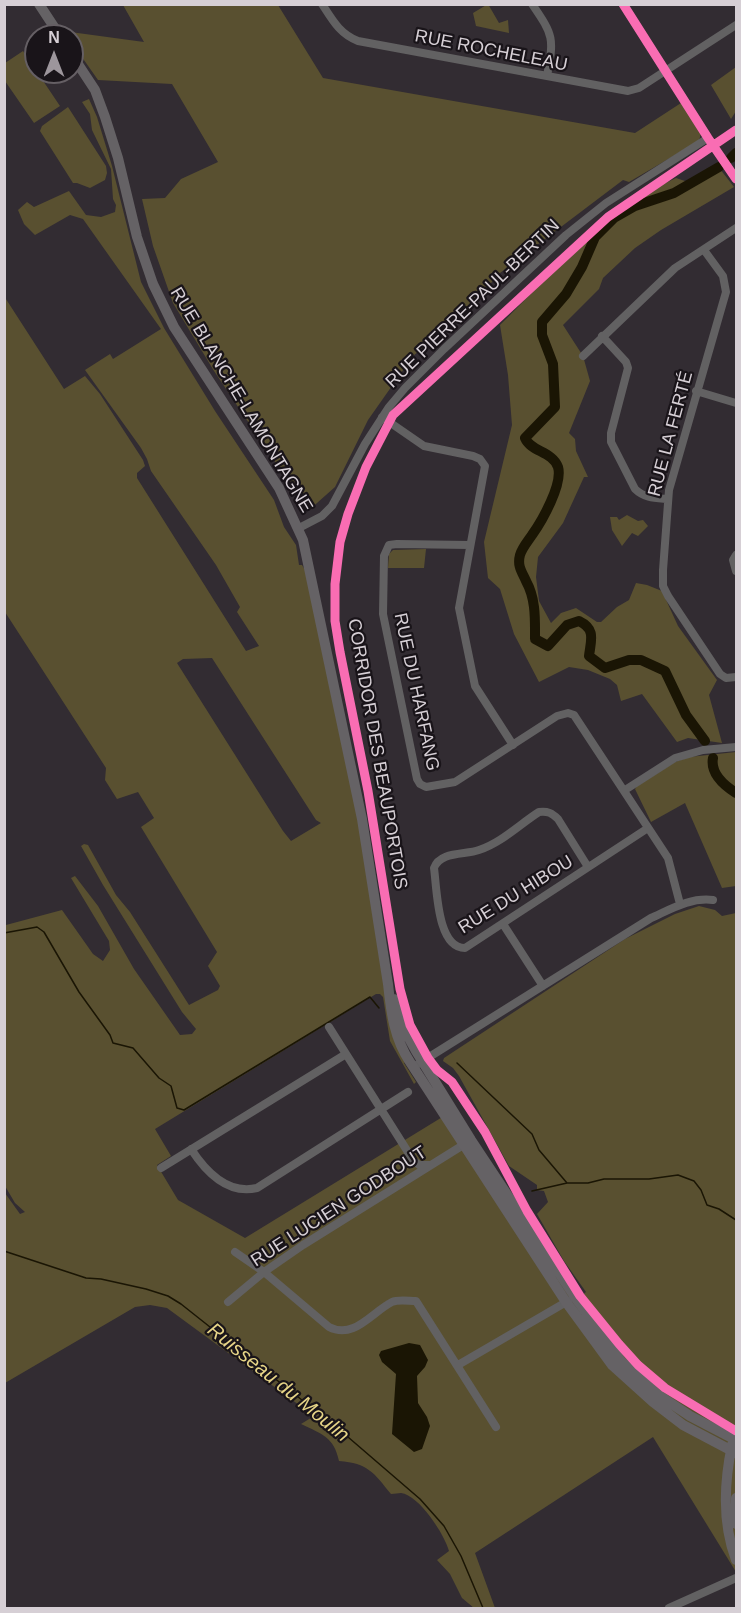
<!DOCTYPE html>
<meta charset="utf-8">
<style>
body{margin:0}
#map{position:relative;width:741px;height:1613px;overflow:hidden;background:#322c32;font-family:Helvetica,sans-serif}
canvas{display:block}
.frame{position:absolute;inset:0;border:6px solid #d6cfd5;pointer-events:none}
.north{position:absolute;left:24px;top:24px;width:60px;height:60px;box-sizing:border-box;background:#191419;border:2px solid #655f64;border-radius:50%;rotate:0deg;font-size:16px;font-weight:700;line-height:24px;text-align:center;color:#d6cfd5}
.north::after{content:'';display:block;margin:auto;width:21px;height:27px;background:#9d969c;clip-path:polygon(50% 0,100% 100%,50% 72%,0 100%)}
</style>
<div id="map">
<canvas width="741" height="1613"></canvas>
<div class="frame"></div>
<div class="north">N</div>
</div>
<script>
const ctx = document.querySelector('canvas').getContext('2d');
ctx.lineJoin = 'round';
function fillPath(path, color) {
  ctx.fillStyle = color;
  ctx.fill(path, 'evenodd');
}
function trace(path, color, width, dash) {
  ctx.strokeStyle = color;
  ctx.lineWidth = width;
  ctx.lineCap = dash ? 'butt' : 'round';
  ctx.setLineDash(dash || []);
  ctx.stroke(path);
}
function label(font, color, halo, rows, align = 'center') {
  ctx.font = font + ' Helvetica,sans-serif';
  ctx.lineWidth = 4.5;
  ctx.setLineDash([]);
  ctx.textBaseline = 'middle';
  ctx.strokeStyle = halo;
  ctx.fillStyle = color;
  for (const [text, x, y, turn = 0] of rows) {
    ctx.save();
    ctx.translate(x, y);
    ctx.rotate((+turn || 0) * Math.PI / 180);
    ctx.textAlign = isNaN(turn) ? turn : align;
    if (halo) ctx.strokeText(text, 0, 0);
    ctx.fillText(text, 0, 0);
    ctx.restore();
  }
}
fillPath(new Path2D(`
 M488,4L499,23L508,20L509,33L476,26L473,13Z
 M123,5H278L323,78L635,133L681,103L701,133L699,141L629,182L623,180L500,273L464,313L413,356L368,420L335,487L308,511L214,371L173,303L153,246L142,199L165,198L181,179L218,162L172,84L98,80L72,43V36H67L63,31L144,42Z
 M23,51L60,106L34,123L5,81V63Z
 M736,67V111L731,119L711,85Z
 M89,99L97,117L112,166L141,282L164,328L215,411L274,500L284,527L296,545L299,565H302L305,570L359,819L406,1062L404,1063L416,1082L414,1084L390,1041L383,997L380,994H376L155,1129L171,1156L157,1165L178,1200L245,1238L444,1116L580,1296L586,1292L564,1261L537,1214L548,1202L544,1191L537,1190V1185L509,1166L459,1076L453,1068L443,1061L444,1058L625,939L675,914L699,906L715,910L722,916L736,913V1572L653,1437L475,1553L495,1608H474L462,1598L450,1574L437,1560L449,1551C445,1535 419,1495 401,1493C398,1493 395,1494 391,1494C374,1473 368,1463 339,1461C334,1437 322,1434 301,1424L314,1416L167,1308L150,1305L135,1307L5,1383V1193L20,1214L25,1212L15,1203L5,1186V923L6,925L62,910L93,954L103,961L110,950L109,941L71,878L75,876L98,906L134,969L180,1035L192,1034L196,1029L182,1012L103,885L81,846L84,844L88,845L116,895L130,912L189,1005L218,990L220,986L208,966L217,952L141,827L154,818L138,792L117,799L105,780L106,768L5,612L4,296L64,389L85,376L100,394L143,460L145,466L137,473V478L246,651L259,646L237,612L240,607L216,565L151,471L147,459L141,448L85,370L110,354L113,359L161,329L83,219L70,215L35,235L24,224L18,210L27,202L34,207L69,191L86,215L101,217L115,212L116,205L113,199L111,169L92,130L90,114L82,102ZM212,658L316,820L321,823L291,841L283,831L177,663L183,659Z
 M68,107L106,166L107,173L105,180L90,188L77,183H73L40,131L42,126Z
 M720,169L734,187L661,230L635,248L603,278L599,289L563,325L583,356L590,381L569,433L575,439L576,451L588,477H584L563,523L538,557L536,577L539,601L551,623L561,613L576,608L597,622H601L617,607L629,600L636,583L647,585L662,591L678,626L717,680L709,695L722,743L688,738L677,742L642,694L621,701L617,685L610,679L588,670L569,667L539,682L514,634L500,589L488,578L484,542L512,425L508,375L500,325C554,272 606,210 676,178L691,183Z
 M627,515L638,521L643,520L648,526L638,536L632,533L622,546L612,530L610,517H617L619,520Z
 M426,549L424,568H388L389,554L393,550Z
 M736,752V886L722,888L685,803L651,822L635,789L637,786L675,762L689,757Z`), '#595030');
fillPath(new Path2D(`
 M409,1343L420,1345L428,1360L425,1367L417,1376L418,1403L427,1417L430,1426L422,1449L414,1452L392,1434L396,1374L382,1362L379,1355L381,1351Z`), '#1a1504');
trace(new Path2D(`
 M4,933L37,927L44,932L79,992L110,1035L113,1043L133,1048L159,1078L171,1086L177,1108L184,1110L370,997L379,1008
 M457,1063L532,1134L539,1150L567,1183
 M532,1191L567,1183H588L604,1179H649L678,1175L694,1181L701,1190L707,1205L719,1209L736,1220
 M4,1251L86,1278L101,1279L146,1289L168,1296L181,1304L341,1431L420,1499L444,1526L461,1556L483,1608`), '#1a1504', 1.5);
trace(new Path2D(`
 M731,158L736,153
 M705,741L686,715L665,671L641,660H629L605,668L589,656C591,640 596,629 579,621L567,625L548,646L535,639C535,619 536,599 526,581C522,572 517,566 520,555C522,548 528,541 532,535C542,521 563,484 558,467C552,451 531,452 525,438L555,407L553,364L542,335V322L566,294L582,267L595,237L614,218L635,206L674,193L719,167
 M713,758C710,774 725,786 736,793`), '#1a1504', 10);
trace(new Path2D(`
 M322,4C333,21 340,34 358,41L628,91L639,88L736,25
 M532,4C554,36 554,38 547,76
 M623,4L708,138L736,179
 M704,250L723,276L726,292L669,490L663,570V586L668,596L720,674L726,678L736,677
 M602,336L626,362L628,368L611,433V442L635,489C644,498 655,498 667,499
 M583,356L675,268L736,228
 M696,391L736,403
 M382,417L424,446L473,456L480,459L485,466L459,608L475,686L513,745
 M299,528L322,516L332,506L365,444L389,407L405,388L444,349L566,235L606,203L708,138
 M470,545L397,544L389,545L384,556L383,614L417,779L420,784L426,787L455,782L557,716L568,713L574,715L668,858L680,904
 M736,555L733,560L736,571
 M625,790L675,758L703,750L736,747
 M588,867L558,819C552,813 548,811 539,812C520,824 501,843 479,850C465,855 440,851 434,868C437,889 437,948 465,948L648,828
 M503,924L543,986
 M329,1027L413,1160L419,1165H429
 M418,1064L651,918C671,909 691,897 713,900
 M191,1149C206,1172 228,1195 257,1188L408,1092
 M161,1168L346,1054
 M235,1252L264,1272L329,1327C354,1340 372,1312 392,1302C398,1299 409,1301 416,1301L496,1427
 M228,1302L264,1272L303,1245L468,1142
 M458,1365L568,1301
 M669,1608L736,1578`), '#626162', 8);
trace(new Path2D(`
 M39,4L60,36
 M72,55L95,90L105,117L118,158L137,237L153,284L174,327L279,488L303,540L362,819L388,984C391,1012 394,1038 410,1062L566,1302L612,1365L653,1402L683,1425L736,1453
 M394,999L404,1029L416,1051L471,1140L575,1297L621,1361L657,1394L690,1416L736,1440
 M732,1445C724,1483 722,1523 736,1560
 M736,1498V1524`), '#656265', 10);
trace(new Path2D(`
 M623,4L708,138L736,179
 M736,130L608,217L393,415L366,467L348,514L340,542L335,584V621L340,652L368,791L400,989L410,1025L428,1058L437,1070L452,1082L485,1132L527,1211L580,1296L619,1344L638,1365L665,1388L736,1431`), '#f96db3', 9);
label('18px', '#d6cfd5', '#191419', [
 ["RUE ROCHELEAU",491,51,11],
 ["RUE PIERRE-PAUL-BERTIN",473,304,-44],
 ["RUE BLANCHE-LAMONTAGNE",241,400,59],
 ["RUE LA FERTÉ",671,434,-75],
 ["RUE DU HARFANG",416,692,78],
 ["CORRIDOR DES BEAUPORTOIS",377,754,80],
 ["RUE DU HIBOU",516,895,-32],
 ["RUE LUCIEN GODBOUT",339,1207,-33]
]);
label('italic 20px', '#e6d487', '#191419', [
 ["Ruisseau du Moulin",278,1383,39]
]);
</script>
